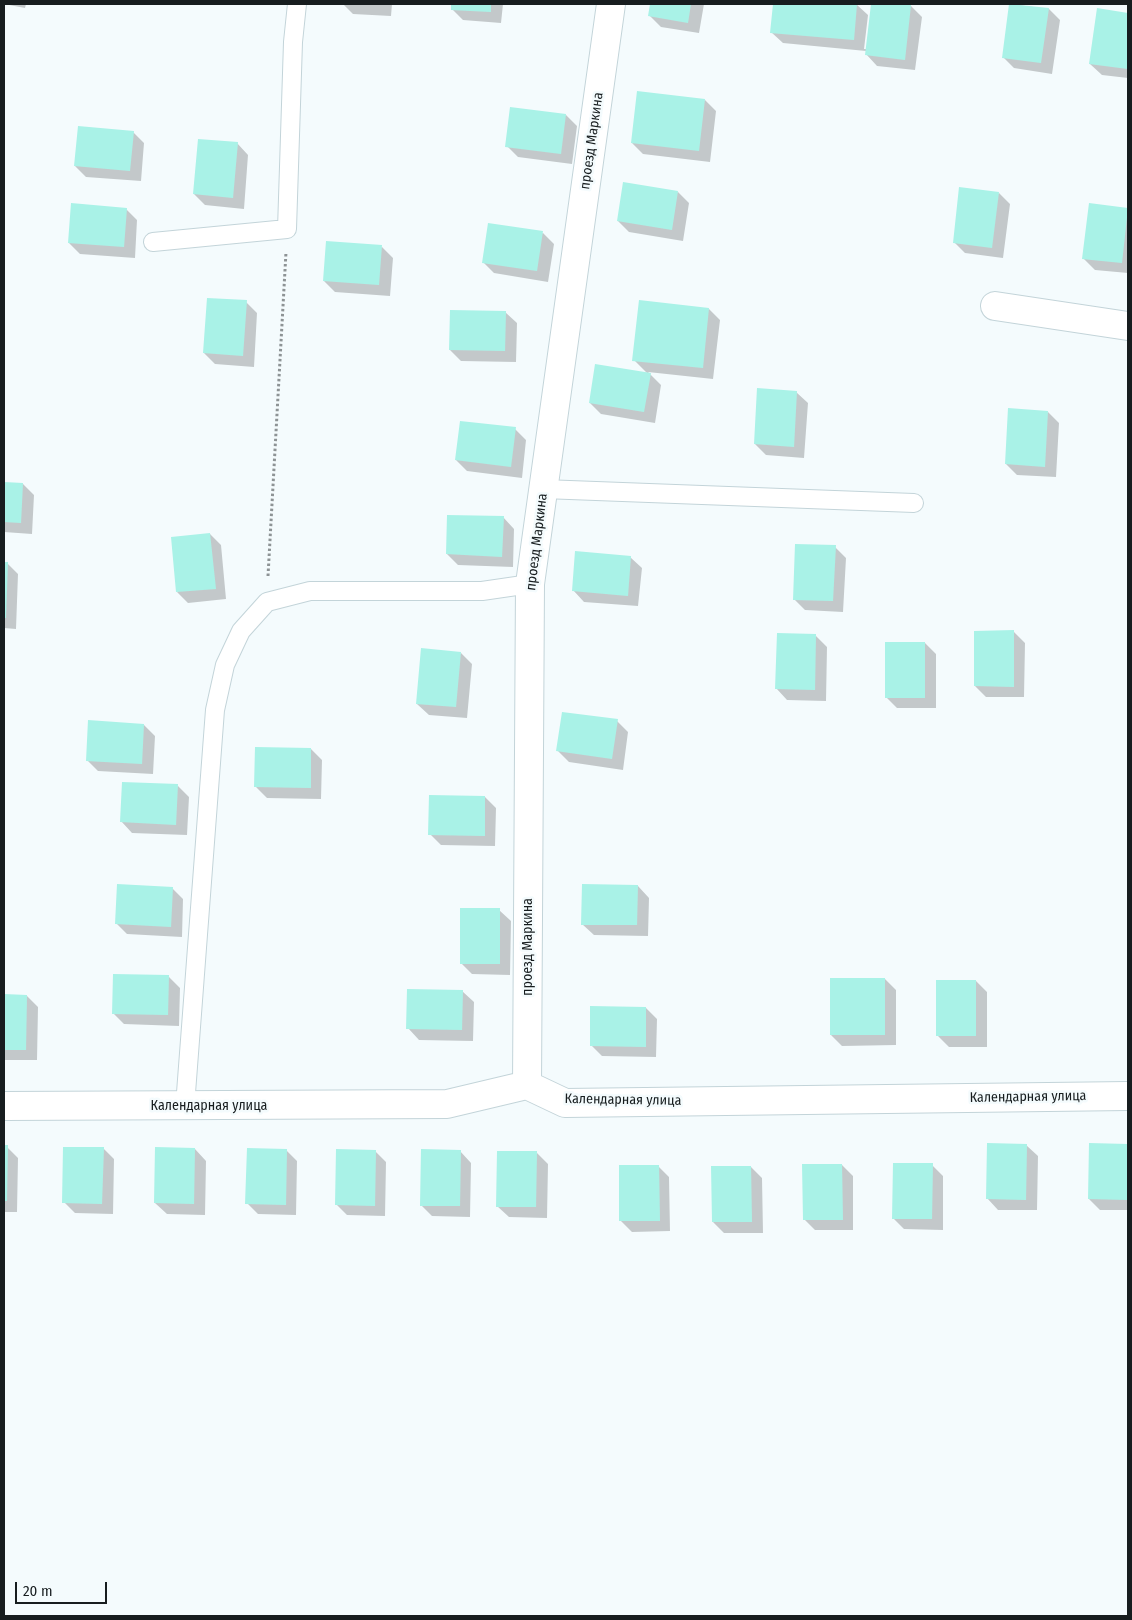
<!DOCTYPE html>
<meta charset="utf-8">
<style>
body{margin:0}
#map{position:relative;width:1132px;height:1620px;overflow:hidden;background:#f4fbfd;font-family:"Fira Sans Condensed",sans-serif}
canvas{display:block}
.frame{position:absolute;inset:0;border:5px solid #171d1f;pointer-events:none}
.scale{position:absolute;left:15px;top:1582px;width:92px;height:22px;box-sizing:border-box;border:2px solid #171d1f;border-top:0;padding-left:6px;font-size:15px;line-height:18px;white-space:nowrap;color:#171d1f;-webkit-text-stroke:4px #f4fbfd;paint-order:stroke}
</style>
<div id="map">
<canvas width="1132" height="1620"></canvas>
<div class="frame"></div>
<div class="scale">20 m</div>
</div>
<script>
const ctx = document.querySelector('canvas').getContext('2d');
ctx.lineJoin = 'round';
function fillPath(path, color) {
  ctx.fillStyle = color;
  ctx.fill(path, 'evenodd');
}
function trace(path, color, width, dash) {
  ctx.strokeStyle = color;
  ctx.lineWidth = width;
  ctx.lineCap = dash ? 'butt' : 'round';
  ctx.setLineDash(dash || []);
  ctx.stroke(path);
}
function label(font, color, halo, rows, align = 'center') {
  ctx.font = font + ' "Fira Sans Condensed",sans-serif';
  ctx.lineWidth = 5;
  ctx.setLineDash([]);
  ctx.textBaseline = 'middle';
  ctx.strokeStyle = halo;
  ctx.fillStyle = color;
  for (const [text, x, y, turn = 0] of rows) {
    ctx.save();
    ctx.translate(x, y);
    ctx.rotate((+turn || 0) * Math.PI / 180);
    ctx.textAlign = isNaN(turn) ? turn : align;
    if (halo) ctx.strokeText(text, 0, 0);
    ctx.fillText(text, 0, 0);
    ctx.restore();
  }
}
fillPath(new Path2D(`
 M4,4H26L25,8Z
 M343,4H392L391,16L353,14Z
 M452,4H503L501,23L463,20L452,9Z
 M652,4H704L699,33L661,27L650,16Z
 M774,4H856L868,15L864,49H867L872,4L911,6L922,17L915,70L877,66L866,54V51L783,43L771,32Z
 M1010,4L1049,9L1060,20L1052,74L1014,68L1003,57Z
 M1098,10L1128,14V78L1102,75L1090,64Z
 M705,100L716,111L710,162L643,154L632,143Z
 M566,115L577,126L572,164L518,157L507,146Z
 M133,132L144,143L141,181L86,177L75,166Z
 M237,143L248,155L244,209L205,205L194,194Z
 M678,192L689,203L683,241L629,232L618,221Z
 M999,193L1010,204L1003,258L965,253L954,242Z
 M1090,204L1128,209V273L1095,270L1083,258Z
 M126,209L137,220L135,258L80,254L69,243Z
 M543,233L554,244L548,282L494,273L483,262Z
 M382,247L393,258L390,296L335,292L324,281Z
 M246,302L257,313L254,367L215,364L204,353Z
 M709,309L720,320L713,379L648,372L661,385L655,423L601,414L590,403L647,373L634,360Z
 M505,312L517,323L516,362L461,361L450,350Z
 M796,392L808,403L804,458L766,455L755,444Z
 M1048,412L1059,423L1056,477L1017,475L1006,464Z
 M515,429L526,440L522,478L467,471L456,460Z
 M4,483L23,484L34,495L32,534L4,532Z
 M503,517L514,529L513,567L458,565L447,554Z
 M210,534L221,545L226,599L188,603L177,592Z
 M835,547L846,558L843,612L805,610L794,599Z
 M630,557L642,568L638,606L584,602L573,590Z
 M4,563H7L18,574L16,629L4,628Z
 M1014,632L1025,643L1024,697H986L975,686Z
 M816,636L827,647L826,701L787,700L776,688Z
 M925,643L936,654V708H897L886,697Z
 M461,653L472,664L467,718L429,715L417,704Z
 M617,721L628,732L623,770L569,762L558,751Z
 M144,725L155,736L153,774L98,771L87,760Z
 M311,749L322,760L321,799L267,798L256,787Z
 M178,786L189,797L187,835L132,833L121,821Z
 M485,797L496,808L495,846L441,845L430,834Z
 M638,886L649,898L648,936L594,935L582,924Z
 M172,888L183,899L182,937L127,934L116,923Z
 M499,910L511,921L510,975L472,974L461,963Z
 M169,977L180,988L179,1026L124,1024L113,1013Z
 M885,979L896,990V1045L842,1046L831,1035Z
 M976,981L987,992V1047H949L938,1036Z
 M462,991L474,1002L473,1041L419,1040L408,1028Z
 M4,996H27L38,1007L37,1060H4Z
 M646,1008L657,1019L656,1057L602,1056L591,1045Z
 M1090,1144L1128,1145V1210H1100L1089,1199Z
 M1026,1145L1038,1156L1037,1210H998L987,1198Z
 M4,1147H7L18,1158L17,1212H4Z
 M103,1148L114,1159L113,1214L75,1213L64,1202Z
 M195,1149L206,1161L205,1215L167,1214L155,1203Z
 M286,1150L297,1161L296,1215L258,1214L247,1203Z
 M375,1151L386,1162L385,1216L347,1215L336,1204Z
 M460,1151L471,1163L470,1217L432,1216L421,1205Z
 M537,1153L548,1164L547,1218L509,1217L497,1206Z
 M842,1165L853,1176V1230H815L804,1219Z
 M932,1165L943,1176V1230L904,1229L893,1218Z
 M658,1166L669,1177L670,1231L632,1232L620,1220Z
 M751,1167L762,1178L763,1233H724L713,1222Z`), '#0003');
fillPath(new Path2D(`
 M451,4H491V12L451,10Z
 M650,4H691L688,23L648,16Z
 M773,4H857L854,40L770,33Z
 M871,4L911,5L905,60L865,55Z
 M1009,4L1049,8L1041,63L1002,58Z
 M1097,8L1128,13V69L1089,64Z
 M637,91L705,99L699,151L631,143Z
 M510,107L566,114L561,154L505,147Z
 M78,126L134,131L130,171L74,166Z
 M198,139L238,142L233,198L193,194Z
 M623,182L678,191L672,230L617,221Z
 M959,187L999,192L992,248L953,243Z
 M71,203L127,208L124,247L68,243Z
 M1089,203L1128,208L1122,263L1082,259Z
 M488,223L543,231L537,271L482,263Z
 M326,241L382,245L379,285L323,281Z
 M207,298L247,300L243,356L203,353Z
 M639,300L709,308L703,368L632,361Z
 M450,310L506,311L505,351L449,350Z
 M595,364L651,373L644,412L589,403Z
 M757,388L797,391L794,447L754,444Z
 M1008,408L1048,411L1045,467L1005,464Z
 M460,421L516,427L511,467L455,460Z
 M4,482L23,483L21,523L4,522Z
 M447,515L504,516L502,557L446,554Z
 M210,533L216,589L176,592L171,537Z
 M795,544L836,545L833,601L793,600Z
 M575,551L631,556L628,596L572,591Z
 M4,562H8L6,618H4Z
 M1014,630V687L974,686V631Z
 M777,633L816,634L815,690L775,689Z
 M885,642H925V698H885Z
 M421,648L461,652L456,707L416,704Z
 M562,712L618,719L612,759L556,751Z
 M88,720L144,724L142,764L86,761Z
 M255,747L311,748V788L254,787Z
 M122,782L178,784L176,825L120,822Z
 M429,795L485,796V836L428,835Z
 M117,884L173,887L171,927L115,924Z
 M582,884L638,885L637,925H581Z
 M460,908H500V964H460Z
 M113,974L169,975L168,1015L112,1014Z
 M830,978H885V1035H830Z
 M936,980H976V1036H936Z
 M407,989L463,990L462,1030L406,1029Z
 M4,994L27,995L26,1050H4Z
 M590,1006L646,1007V1047L590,1046Z
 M987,1143L1027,1144L1026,1200L986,1199Z
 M1089,1143L1128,1144V1200L1088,1199Z
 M4,1145H8L7,1201H4Z
 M63,1147H104L102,1204L62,1203Z
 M155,1147L195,1148L194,1204L154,1203Z
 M247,1148L287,1149L286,1205L245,1204Z
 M336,1149L376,1150L375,1206L335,1205Z
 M421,1149L461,1150L460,1206H420Z
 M497,1151H537L536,1207H496Z
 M893,1163H933L932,1219H892Z
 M802,1164H842L843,1220H803Z
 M619,1165H659L660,1221H619Z
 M711,1166H751L752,1222H712Z`), '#a9f2e7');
const service = new Path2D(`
 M153,242L287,229L293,42L297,4
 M543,489L914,503
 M185,1106L215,710L225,665L241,631L267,602L310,591H482L530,584`);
const minor = new Path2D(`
 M995,306L1128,326
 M527,1085L530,584L611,4
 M4,1106L447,1104L527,1085L565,1103L1128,1096`);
trace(service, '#c3d4d9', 20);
trace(minor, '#c3d4d9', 30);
trace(new Path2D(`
 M268,576L286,252`), '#8d9395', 3, [2.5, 2.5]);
trace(service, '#fff', 18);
trace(minor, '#fff', 28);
label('14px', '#171d1f', '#f4fbfd', [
 ["проезд Маркина",592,141,-82],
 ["проезд Маркина",537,542,-83],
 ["проезд Маркина",528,947,-90],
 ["Календарная улица",1028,1097,-1],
 ["Календарная улица",623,1100,1],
 ["Календарная улица",209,1106]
]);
</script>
